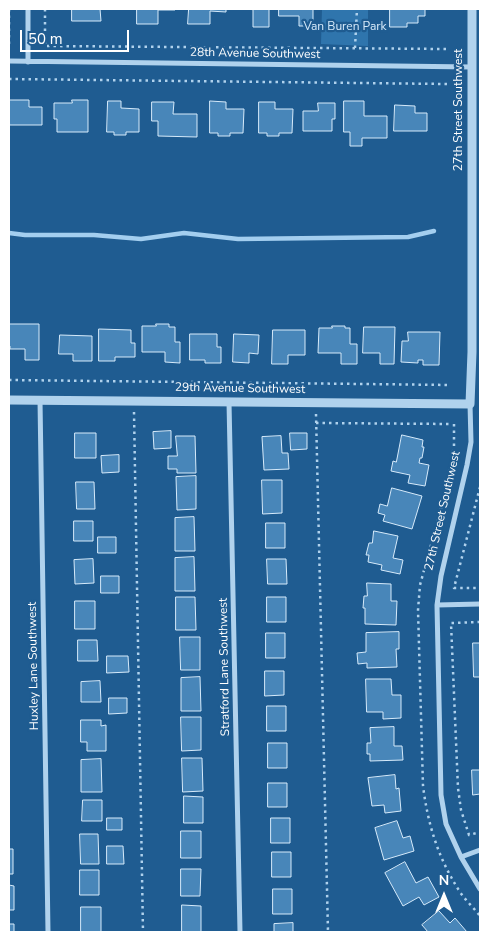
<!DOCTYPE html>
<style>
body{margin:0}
#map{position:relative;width:489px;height:941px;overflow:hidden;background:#1f5c91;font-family:"Nunito Sans",sans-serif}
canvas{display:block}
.frame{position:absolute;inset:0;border:10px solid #fff;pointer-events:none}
.north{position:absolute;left:419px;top:871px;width:50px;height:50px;-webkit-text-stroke:4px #1f5c91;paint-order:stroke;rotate:0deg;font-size:14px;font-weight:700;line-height:20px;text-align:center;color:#fff}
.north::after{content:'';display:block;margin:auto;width:18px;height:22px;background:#fff;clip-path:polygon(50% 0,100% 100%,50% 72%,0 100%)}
.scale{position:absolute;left:20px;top:30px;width:109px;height:22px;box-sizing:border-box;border:2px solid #fff;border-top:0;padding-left:6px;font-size:15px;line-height:18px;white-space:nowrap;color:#fff;-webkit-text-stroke:4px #1f5c91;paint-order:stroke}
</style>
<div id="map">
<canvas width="489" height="941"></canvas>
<div class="frame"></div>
<div class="north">N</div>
<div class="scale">50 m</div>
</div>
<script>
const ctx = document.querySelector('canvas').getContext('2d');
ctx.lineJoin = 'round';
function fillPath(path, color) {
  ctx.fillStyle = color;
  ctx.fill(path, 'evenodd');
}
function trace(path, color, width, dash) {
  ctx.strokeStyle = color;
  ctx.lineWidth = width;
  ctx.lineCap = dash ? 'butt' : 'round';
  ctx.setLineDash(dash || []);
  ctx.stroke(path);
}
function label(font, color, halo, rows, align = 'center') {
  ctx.font = font + ' "Nunito Sans",sans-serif';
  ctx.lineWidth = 4.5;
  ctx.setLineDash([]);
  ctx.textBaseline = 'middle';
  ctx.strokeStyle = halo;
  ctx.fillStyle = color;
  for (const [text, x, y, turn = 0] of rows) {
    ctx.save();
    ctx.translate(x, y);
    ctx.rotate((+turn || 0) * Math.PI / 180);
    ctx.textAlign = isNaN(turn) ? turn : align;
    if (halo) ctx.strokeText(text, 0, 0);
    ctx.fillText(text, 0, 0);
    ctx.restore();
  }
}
fillPath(new Path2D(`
 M322,9H368V46L321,44Z`), '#2f75ad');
trace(new Path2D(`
 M9,233L25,235H94L141,239L184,233L238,239L408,237L434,231`), '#a3ceef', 4.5);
const building = new Path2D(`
 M72,9H100L101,21H72Z
 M137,9H175V10H158V24H137Z
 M189,9H226V12L210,11V24H188Z
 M240,9H269V27H253V10Z
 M279,9H313V26H299V16H279Z
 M390,9H425V16H418V23H407V27H390Z
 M9,100H29V107H42V125H10Z
 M72,100H88V132H57V119H54V103H72Z
 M108,101H121V108L139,109V132H126V135H114V132H107Z
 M210,101L226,102V109H244L243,133H230V136H218V133H210Z
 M344,101H364V116H387V138H362V146H350V132H344Z
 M152,102H174L173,114H197V137L158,136V121H152Z
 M259,102H275V109H293L292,133H279V136H267V133H259Z
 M318,103H335V119H332V131H303V111H318Z
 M395,105L415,106V113H427V131H394Z
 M9,324H39V360H25V349H10V346H9Z
 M156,324H169V327H175V342H180V363L165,362V352H142V326H156Z
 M332,326H345V328H350V344H357V364H341V353H318L319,328H332Z
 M364,327H395L394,364H380V353H363Z
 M99,329L131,330V343H135V357H115V361H99Z
 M273,330H305V355H288V364H272Z
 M408,332H440L439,365H423V360H418V363L401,362L402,341H408Z
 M190,334H217V347H221V363H205V360H190Z
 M234,334L259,335L258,354L249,353V363L233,362Z
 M60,335L92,336V361H73V354H59Z
 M171,431V448L154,449L153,432Z
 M75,433H96V458H75Z
 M290,433H307V449L291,450Z
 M402,435L423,440L422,447H424L422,458H420L419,463L429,465L425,486L408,483L410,475L391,471L393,461L396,462Z
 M176,436H195L196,473H177V469H168V456H177Z
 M281,436L282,453H288L289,469L264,470L262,437Z
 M119,455V472L102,473L101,456Z
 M196,476V509L177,510L176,477Z
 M262,480H282V513L263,514Z
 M76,482H94L95,509H77Z
 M392,488L422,496L412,529L383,521L385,515L378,513L380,504L387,506Z
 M194,517L195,551H175V518Z
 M74,521H93V541H74Z
 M266,523H285V548H266Z
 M374,531L398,536L393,558L403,560L400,574L381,570L382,565L368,562L369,555H366L369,543H372Z
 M98,537H116V553H98Z
 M194,557L195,591H175V558Z
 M93,559L94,583L75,584L74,560Z
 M267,559H286L287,584H268Z
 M101,576H119V593H101Z
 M367,583L391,584V601H397L396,625L365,624V608H363L364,596H367Z
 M176,597H195L196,630H176Z
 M267,597H286V622H267Z
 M75,601H95V629H75Z
 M399,632V649H396L397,667L367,668V663L358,664L357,653L366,652V633Z
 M266,633H285V658H266Z
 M180,637H200V670H181Z
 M78,640H97L98,661H78Z
 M473,643H480V677H474Z
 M107,656H128L129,672L107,673Z
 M265,671H284V695L265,696Z
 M200,677L201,711H181V678Z
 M366,679H391L392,695H401V718L383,719V712H367Z
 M100,681L101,702H81V682Z
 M109,698H127V713L109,714Z
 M267,706H286V731H267Z
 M181,717H201V750L182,751Z
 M81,720H101V726L106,725V751H87V742H81Z
 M394,727V746H402L403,760L370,761V754H367V743H371L370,728Z
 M268,743H287V768H268Z
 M182,758H202L203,791L183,792Z
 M101,759L102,792H81V760Z
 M472,770H480V794L473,795Z
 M395,775L396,789L399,788L401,811L385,813L384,805L372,806L368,778Z
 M268,783H287V807H268Z
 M184,796L203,797V823H184Z
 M83,800H102V821H82Z
 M107,818H122V830H107Z
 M271,818H290V843H271Z
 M397,821L403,838L410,836L414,851L384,860L375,828Z
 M181,831H201V858H181Z
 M80,834H98L99,864H81Z
 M107,846H123L124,864H107Z
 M9,849H13V874H9Z
 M272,852H291V877H272Z
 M405,862L416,883L428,877L439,897L424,905L419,897L403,906L385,873Z
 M181,869H201L200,896H181Z
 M80,870H99V895H80Z
 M9,885L14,886V910H9Z
 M273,889H292V914H273Z
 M182,905L201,906V932H182Z
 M81,907H101V932H81Z
 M439,911L450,923L455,918L467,932H428L422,925Z
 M293,923V932H274V924Z
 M9,924H14V932H9Z`);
fillPath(building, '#4886b9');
trace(building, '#d6eafa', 1);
trace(new Path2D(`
 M45,9V46L446,49
 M9,44V9
 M355,48L357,9
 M9,79L447,84
 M9,380L451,385
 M134,412L143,932
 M316,414L328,932
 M316,423L451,424
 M454,424V446L443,501L420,585L418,610L423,786C428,825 438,858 460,892C466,901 474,908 480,916
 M480,487L454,588H480
 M480,622L451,623L458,788L461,810L469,835L480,832`), '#b0d2ed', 2.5, [2.5, 4]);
trace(new Path2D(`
 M9,61L472,67
 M28,62V9
 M40,400L48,932
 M229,402L240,932
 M470,404L471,442L467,465L441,576L437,605L441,795L446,824L461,857L480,889
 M437,605L480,604
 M461,857L480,850`), '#b0d2ed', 5);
trace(new Path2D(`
 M9,400L470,404L472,352V9`), '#b0d2ed', 9);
label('12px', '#d6eafa', '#1f5c91', [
 ["Van Buren Park",345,27]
]);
label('12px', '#fff', '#1f5c91', [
 ["28th Avenue Southwest",255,54,1],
 ["27th Street Southwest",459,110,-90],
 ["29th Avenue Southwest",240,389,1],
 ["27th Street Southwest",443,511,-77],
 ["Huxley Lane Southwest",34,666,-91],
 ["Stratford Lane Southwest",225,667,-91]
]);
</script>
